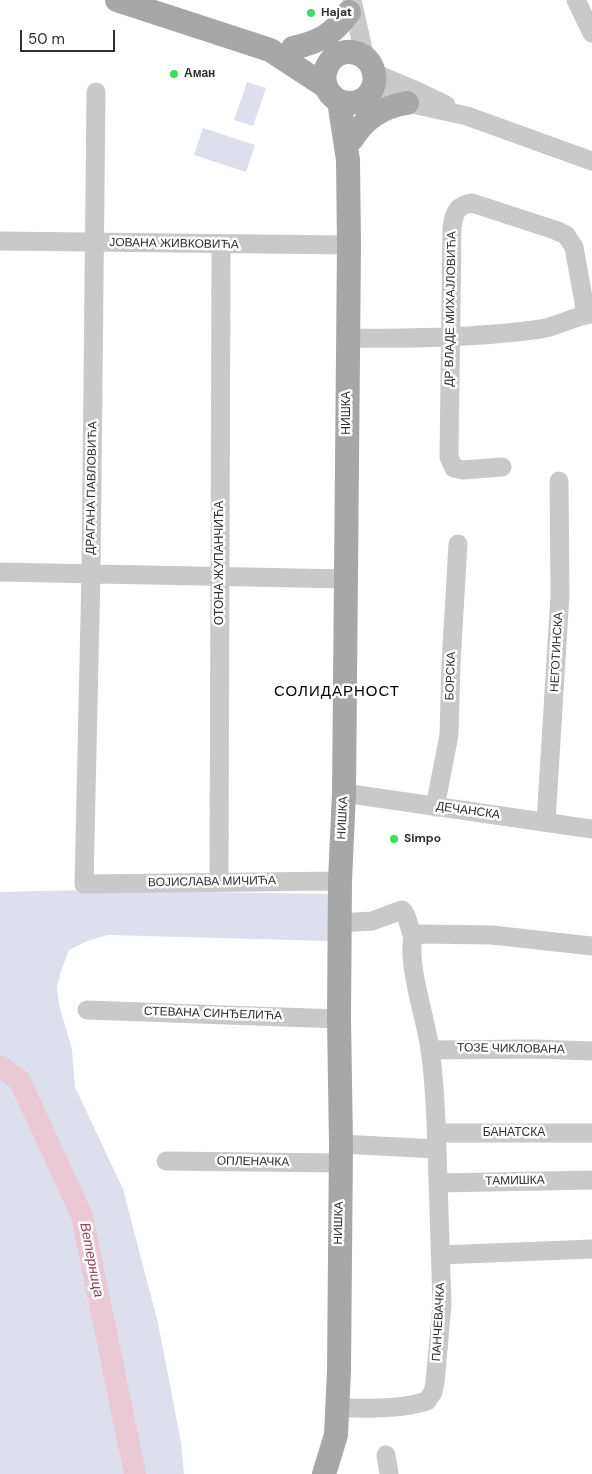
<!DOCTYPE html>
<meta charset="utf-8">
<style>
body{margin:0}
#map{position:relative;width:592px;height:1474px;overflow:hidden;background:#fff;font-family:"DM Sans",sans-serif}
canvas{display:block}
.scale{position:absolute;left:20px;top:30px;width:95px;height:22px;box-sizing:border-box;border:2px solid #2f2f2f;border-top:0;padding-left:6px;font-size:15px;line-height:18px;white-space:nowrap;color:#2f2f2f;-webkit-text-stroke:4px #fff;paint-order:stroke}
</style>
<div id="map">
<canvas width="592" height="1474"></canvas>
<div class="scale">50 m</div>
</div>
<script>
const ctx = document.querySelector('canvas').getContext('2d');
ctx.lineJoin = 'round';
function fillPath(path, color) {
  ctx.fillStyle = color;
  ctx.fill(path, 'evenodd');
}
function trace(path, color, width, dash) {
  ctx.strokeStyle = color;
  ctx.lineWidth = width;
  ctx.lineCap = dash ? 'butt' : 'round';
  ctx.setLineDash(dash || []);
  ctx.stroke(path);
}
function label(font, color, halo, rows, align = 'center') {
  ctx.font = font + ' "DM Sans",sans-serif';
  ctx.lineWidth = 5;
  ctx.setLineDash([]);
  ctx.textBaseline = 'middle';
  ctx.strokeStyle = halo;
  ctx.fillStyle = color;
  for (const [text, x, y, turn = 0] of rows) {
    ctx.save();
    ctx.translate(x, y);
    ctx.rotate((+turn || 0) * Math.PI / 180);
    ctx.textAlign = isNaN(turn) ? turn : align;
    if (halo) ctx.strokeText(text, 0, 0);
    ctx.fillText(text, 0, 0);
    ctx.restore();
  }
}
fillPath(new Path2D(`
 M247,82L266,88L253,126L234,120Z
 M203,128L255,145L246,172L194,155Z
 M88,890L328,894V941L108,935L87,941L69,950L61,971L57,987L59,1005L72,1049L75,1087L123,1189L158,1323L181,1442L184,1474H0V892Z`), '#dde0ec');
trace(new Path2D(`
 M0,1066L20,1081L82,1216L135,1474`), '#ebc9d4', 22);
trace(new Path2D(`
 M352,0L365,58
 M576,0L592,33
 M374,73L419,92L446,105
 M96,92L91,573L84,884L340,881
 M366,97H381L467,116L592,161
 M0,241L349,245
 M347,338C412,339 476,338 541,329C559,326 574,316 592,314
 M502,467L463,470L454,468L449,457L452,227C454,213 457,205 472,203L555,230L566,235L574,247L586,314
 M0,572L346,579
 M344,793L592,829
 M435,807L449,735L451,663L458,544
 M546,822L560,595L559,481
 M219,882L221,245
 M339,923L372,921L402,910C408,915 409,929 413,936
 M87,1010L339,1019
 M430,1050L534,1049L592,1051
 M436,1133H592
 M341,1144L437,1149C436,1117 435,1082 430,1050C426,1018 407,966 413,936L420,934L492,935L592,946
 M166,1161L340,1163
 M439,1183L592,1180
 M440,1255L592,1249
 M337,1408C366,1408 399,1410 427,1401L433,1392L435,1383L442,1304L437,1149
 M386,1455L389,1474`), '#c9c9c9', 19);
trace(new Path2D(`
 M117,0L270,50L325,86
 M293,48C319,42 333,35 349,12
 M352,139C365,118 382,107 407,103
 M324,1474L336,1435L339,1370L341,1144L339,1019L340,881L344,793L349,245L348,160L339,101C308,83 332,40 361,55C368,59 373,66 374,74C376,83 372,92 365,98C357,104 348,104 339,101`), '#a7a7a7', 24);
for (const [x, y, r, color] of [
 [311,13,5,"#36e15d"],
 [174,74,5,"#36e15d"],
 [394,839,5,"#36e15d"]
]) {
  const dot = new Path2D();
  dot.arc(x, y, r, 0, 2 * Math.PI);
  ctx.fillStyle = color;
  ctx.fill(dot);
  trace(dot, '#fff', 2);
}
label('bold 12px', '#2f2f2f', '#fff', [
 ["Hajat",321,13],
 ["Аман",184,74],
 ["Simpo",404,839]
], 'left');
label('12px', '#2f2f2f', '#fff', [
 ["ЈОВАНА ЖИВКОВИЋА",174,244,1],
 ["ДР ВЛАДЕ МИХАЈЛОВИЋА",451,309,-89],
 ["НИШКА",347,413,-90],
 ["ДРАГАНА ПАВЛОВИЋА",92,488,-89],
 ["ОТОНА ЖУПАНЧИЋА",220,563,-90],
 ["НЕГОТИНСКА",557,652,-87],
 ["БОРСКА",451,676,-88],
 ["ДЕЧАНСКА",468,811,8],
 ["НИШКА",343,818,-87],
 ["ВОЈИСЛАВА МИЧИЋА",212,882,-1],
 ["СТЕВАНА СИНЂЕЛИЋА",213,1014,2],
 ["ТОЗЕ ЧИКЛОВАНА",511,1049,1],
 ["БАНАТСКА",514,1133],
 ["ОПЛЕНАЧКА",253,1162,1],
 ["ТАМИШКА",515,1181,-1],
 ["НИШКА",339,1223,-89],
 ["ПАНЧЕВАЧКА",439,1322,-87]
]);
label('italic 14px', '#8f3e57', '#fff', [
 ["Ветерница",91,1260,79]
]);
ctx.letterSpacing = '1px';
label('15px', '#000', '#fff', [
 ["СОЛИДАРНОСТ",337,692]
]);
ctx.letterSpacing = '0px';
</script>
